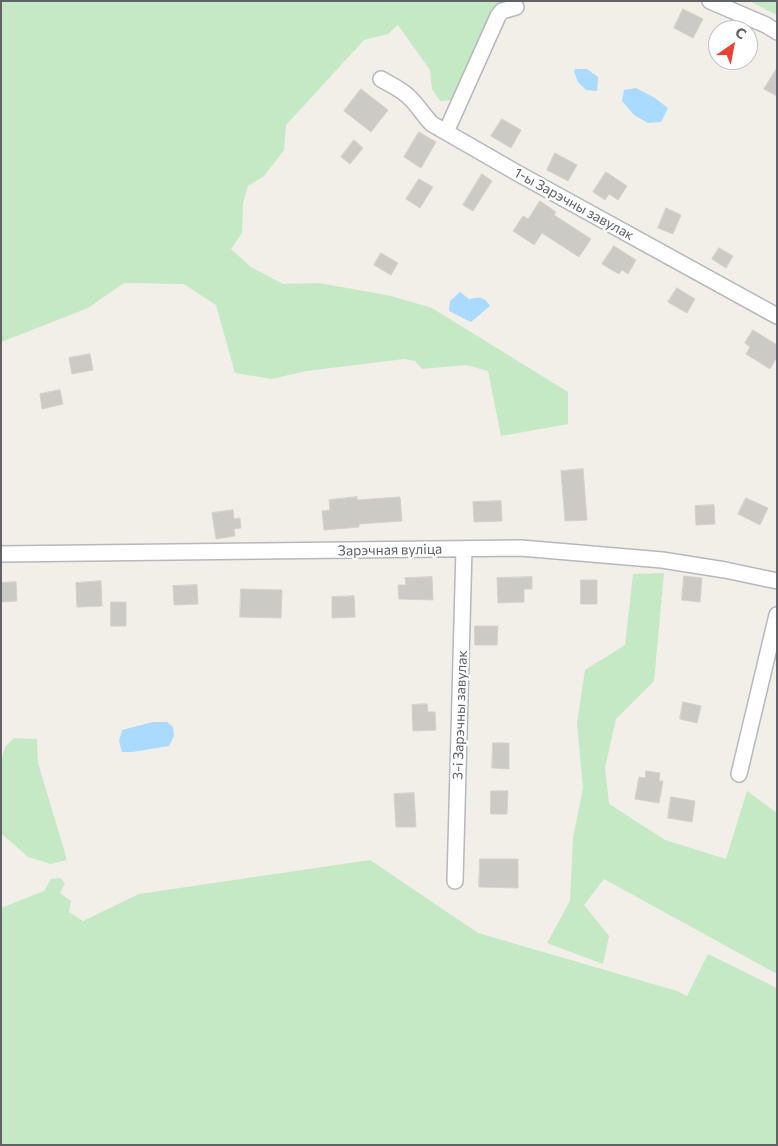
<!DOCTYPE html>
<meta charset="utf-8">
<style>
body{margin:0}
#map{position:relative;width:778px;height:1146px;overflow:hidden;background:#f1efe8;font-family:Commissioner,sans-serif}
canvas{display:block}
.frame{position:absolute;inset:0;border:2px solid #5f6368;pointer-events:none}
.north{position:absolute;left:708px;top:20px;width:50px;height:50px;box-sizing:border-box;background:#fff;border:1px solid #bfc1c3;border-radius:50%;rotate:33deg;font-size:14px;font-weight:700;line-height:20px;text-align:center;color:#5f6368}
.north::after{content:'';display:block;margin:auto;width:18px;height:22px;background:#ea4335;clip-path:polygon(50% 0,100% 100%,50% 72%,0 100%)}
</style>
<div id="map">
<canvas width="778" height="1146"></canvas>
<div class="frame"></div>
<div class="north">С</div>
</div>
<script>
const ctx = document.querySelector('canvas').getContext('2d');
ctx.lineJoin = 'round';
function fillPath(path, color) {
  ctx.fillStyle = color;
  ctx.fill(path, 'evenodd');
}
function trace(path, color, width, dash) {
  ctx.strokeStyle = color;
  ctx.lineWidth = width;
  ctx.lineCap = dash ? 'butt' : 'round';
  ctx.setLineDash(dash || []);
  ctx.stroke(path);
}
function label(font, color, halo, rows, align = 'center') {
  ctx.font = font + ' Commissioner,sans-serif';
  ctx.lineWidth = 4.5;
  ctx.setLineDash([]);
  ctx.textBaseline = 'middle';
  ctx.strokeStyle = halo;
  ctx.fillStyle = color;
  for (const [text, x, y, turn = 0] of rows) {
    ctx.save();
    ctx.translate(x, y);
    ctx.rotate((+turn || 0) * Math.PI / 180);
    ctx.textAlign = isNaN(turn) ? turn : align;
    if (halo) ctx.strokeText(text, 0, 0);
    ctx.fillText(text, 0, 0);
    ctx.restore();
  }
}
fillPath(new Path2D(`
 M1,1H505L453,100L440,101L432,89L430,70L398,25L388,34L364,40L286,125L284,150L264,176L248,186L243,203L242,233L231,249L251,267L283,284L319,283L391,296L432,308L568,392V424L501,436L488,371L466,365L422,369L415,361L404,359L306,371L272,379L235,373L216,305L184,284L124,283L88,308L1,342Z
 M749,1H777V15Z
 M664,573L654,681L616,719L605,768L609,804L665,840L726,859L747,791L777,813V974L604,879L584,905L609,936L603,964L547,943L570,901L573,838L583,788L577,723L585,670L625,645L633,574Z
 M14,738L37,739L38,763L67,860L51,864L28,857L1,833V762L5,747Z
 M370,860L478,933L677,991L687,996L708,954L777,988V1145H1V908L44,891L51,879L60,878L65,883L60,893L71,901L69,912L83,921L139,894Z`), '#c5e8c5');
fillPath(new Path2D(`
 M575,69H587L598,77L597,91L586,90L578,82L574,72Z
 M636,88L655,98L668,108L661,122L648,123L634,115L622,101L624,90Z
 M460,292L469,299C480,297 484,296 490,306L471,322L449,311L450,301Z
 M153,722H167L173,727L174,736L169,746L133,752H122L119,741L122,730Z`), '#aadaff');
const building = new Path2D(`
 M683,9L703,19L693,38L674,28Z
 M777,68V96L764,89Z
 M361,89L388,110L371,132L344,111Z
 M502,119L521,130L511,148L491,136Z
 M419,132L436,142L421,168L404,157Z
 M354,140L363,148L350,164L341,157Z
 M555,153L577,165L568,181L547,170Z
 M606,172L627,186L618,200L609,194L605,200L593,192Z
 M482,174L492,181L473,211L463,205Z
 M419,179L433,187L420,208L406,199Z
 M540,201L556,212L554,215L591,239L579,257L542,233L534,245L513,231L523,216L528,219Z
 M666,208L681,215L673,234L658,228Z
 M614,246L636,260L628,274L622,270L619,274L602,264Z
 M719,248L733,256L726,268L712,259Z
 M381,253L398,263L391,275L374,265Z
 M677,288L695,299L687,313L668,302Z
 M753,330L777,345V357L770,369L746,354L750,347L745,343Z
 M90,354L93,370L72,374L69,358Z
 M60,390L63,404L42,409L40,394Z
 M583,469L587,520L565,521L561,471Z
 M357,497V500L400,497L402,521L359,524V527L324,530L322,511L330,510L329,500Z
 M746,498L768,508L760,525L738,514Z
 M501,501L502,521L474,522L473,502Z
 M714,505L715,524L696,525L695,506Z
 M233,510L234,519L240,518L241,528L234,529L235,536L216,539L212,513Z
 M684,576L702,578L700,602L682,600Z
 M432,577L433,600L399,599L398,585H406L405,578Z
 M532,577V589H524V602L498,603L497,578Z
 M581,580H597V604H581Z
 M101,581L102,606L77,607L76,583Z
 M16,582L17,601L1,602V583Z
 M197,585L198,604L174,605L173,586Z
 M241,589L282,590L281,618L240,617Z
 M354,596L355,617L332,618V597Z
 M111,602H126V626H111Z
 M475,626H498L497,645H475Z
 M683,702L701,706L697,723L680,719Z
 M427,704L428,712H435L436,730L413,731L412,705Z
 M493,743H509V769L492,768Z
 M646,771L660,773L659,781H663L659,803L635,799L639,777L645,778Z
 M491,791H508L507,814H491Z
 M414,793L416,827H396L394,794Z
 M671,797L695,801L692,822L668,818Z
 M480,859H518V888L479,887Z`);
fillPath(building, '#cccac5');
trace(building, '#d6d1c6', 1);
const minor = new Path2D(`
 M710,1L766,25L777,32
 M381,79C391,85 403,90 411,99C419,107 424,116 432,124L519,174L777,316
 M446,132L498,16L502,11L516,7
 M1,554L521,548L662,560L725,570L777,581
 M739,774L777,615
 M455,881L464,549`);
trace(minor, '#b5b8bc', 18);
trace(minor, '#fff', 15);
label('14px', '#5f6368', '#fff', [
 ["1-ы Зарэчны завулак",574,204,29],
 ["Зарэчная вуліца",390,550,-1],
 ["3-і Зарэчны завулак",460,715,-88]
]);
</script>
